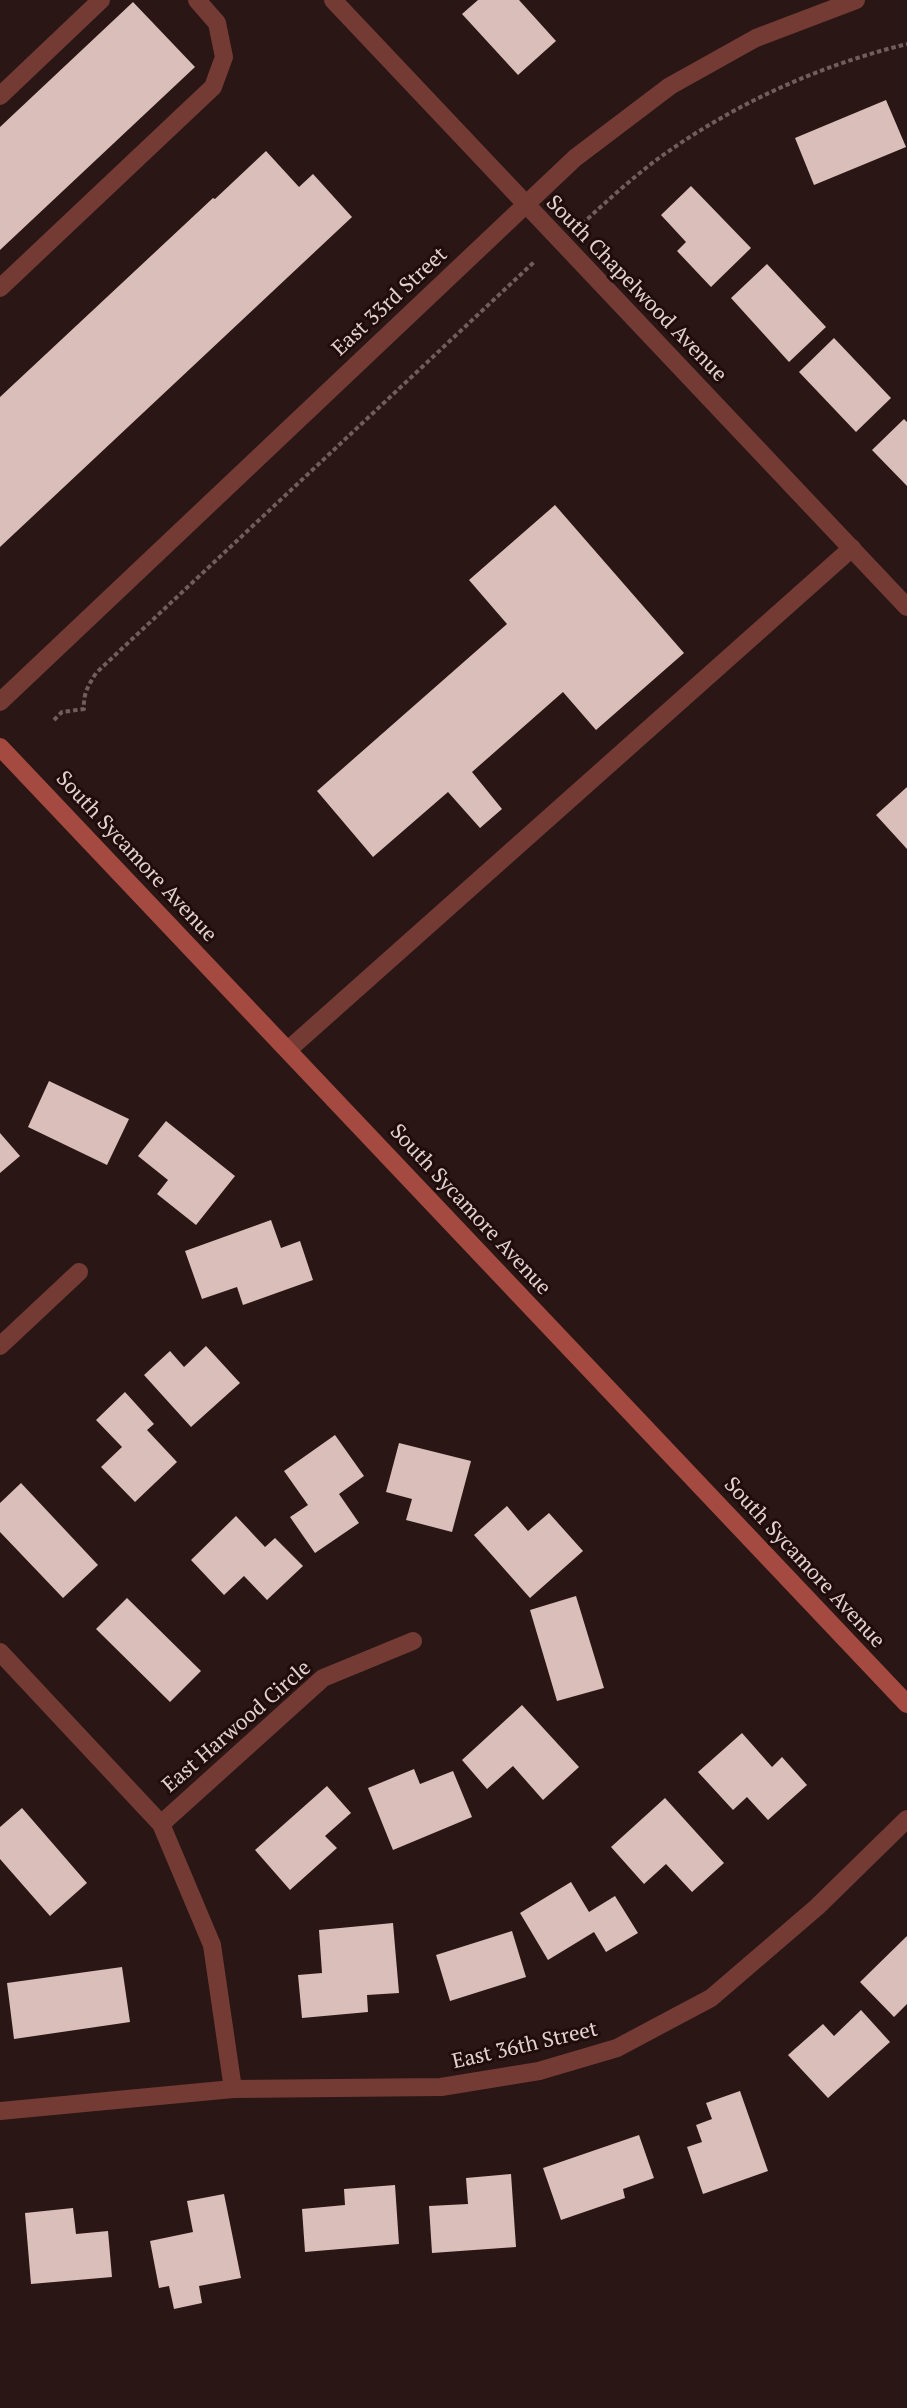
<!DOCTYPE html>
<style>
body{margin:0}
canvas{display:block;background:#2a1614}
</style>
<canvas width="907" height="2408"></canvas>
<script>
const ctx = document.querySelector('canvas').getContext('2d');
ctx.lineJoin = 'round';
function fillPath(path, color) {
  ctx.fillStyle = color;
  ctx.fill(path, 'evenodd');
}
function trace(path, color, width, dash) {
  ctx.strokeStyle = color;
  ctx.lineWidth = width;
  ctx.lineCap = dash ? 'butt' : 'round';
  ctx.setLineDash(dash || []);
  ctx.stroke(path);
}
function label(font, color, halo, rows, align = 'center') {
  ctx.font = font + ' "PT Serif",serif';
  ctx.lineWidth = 6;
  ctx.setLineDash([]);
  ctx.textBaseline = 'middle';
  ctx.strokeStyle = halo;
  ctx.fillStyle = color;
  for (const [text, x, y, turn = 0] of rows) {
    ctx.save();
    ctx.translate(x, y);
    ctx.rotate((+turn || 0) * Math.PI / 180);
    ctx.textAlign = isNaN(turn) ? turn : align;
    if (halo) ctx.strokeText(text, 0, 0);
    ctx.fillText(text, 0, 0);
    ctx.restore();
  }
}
fillPath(new Path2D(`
 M478,0H519L556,41L518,75L462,14Z
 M133,2L195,67L0,250V127Z
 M886,100L906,147L814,185L795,138Z
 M266,151L299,187L313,174L352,217L0,547V397L213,198L215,199Z
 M691,186L751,248L711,287L677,251L686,242L661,215Z
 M767,264L826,327L789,362L731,298Z
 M834,338L891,398L856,432L799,372Z
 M904,419L907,422V486L872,450Z
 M555,505L684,653L596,730L563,692L472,772L502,809L480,828L448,792L373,857L317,791L507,624L469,580Z
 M907,787V849L876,815Z
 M49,1081L129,1119L107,1165L28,1127Z
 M166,1121L235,1176L196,1225L157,1194L168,1180L138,1156Z
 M0,1133L20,1156L0,1173Z
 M271,1220L281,1248L300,1241L313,1280L243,1305L237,1287L202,1299L185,1251Z
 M206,1346L240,1383L191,1427L144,1375L170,1351L184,1367Z
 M125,1392L154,1424L147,1430L177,1462L135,1502L101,1467L122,1447L96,1420Z
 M335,1435L364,1476L339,1494L359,1523L315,1553L290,1517L308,1505L284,1471Z
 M399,1443L471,1461L452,1532L406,1520L412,1499L386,1492Z
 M21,1483L98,1565L63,1598L0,1532V1503Z
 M507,1506L528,1531L549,1513L583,1551L530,1598L474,1535Z
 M236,1516L265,1547L275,1538L303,1566L267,1600L244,1576L224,1595L191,1560Z
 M576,1596L604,1688L557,1701L530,1610Z
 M127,1598L201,1671L170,1702L96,1629Z
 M522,1705L579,1767L543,1800L513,1766L487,1789L462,1760Z
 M742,1733L772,1767L782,1757L807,1785L768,1820L747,1797L733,1810L698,1772Z
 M414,1769L420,1784L453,1771L472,1817L393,1850L368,1788Z
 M327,1786L351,1813L325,1836L337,1848L290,1890L255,1850Z
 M665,1798L724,1863L692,1892L666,1864L644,1884L611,1847Z
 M22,1808L87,1883L50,1916L0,1859V1827Z
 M571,1882L589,1912L615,1896L638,1933L606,1952L594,1932L548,1960L520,1913Z
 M393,1923L399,1993L367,1995L368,2012L302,2018L298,1975L322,1973L319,1930Z
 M512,1931L526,1977L450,2001L436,1955Z
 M907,1936V2004L894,2017L860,1982Z
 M122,1967L130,2022L14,2039L7,1983Z
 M861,2010L890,2042L828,2098L788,2055L823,2024L834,2036Z
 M740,2091L768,2171L703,2194L687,2147L702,2142L696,2125L712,2119L706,2103Z
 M639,2135L654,2178L623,2189L625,2198L561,2220L543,2168Z
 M511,2174L516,2247L432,2253L429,2206L468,2204L466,2178Z
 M395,2185L399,2244L305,2252L302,2209L345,2205L344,2189Z
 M224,2194L241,2278L199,2286L202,2303L174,2309L169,2286L159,2288L150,2241L193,2232L187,2201Z
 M73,2208L76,2234L108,2231L112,2277L31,2284L25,2213Z`), '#dabeba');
trace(new Path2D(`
 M582,224C607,201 632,178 659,158C734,104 817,66 907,44
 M54,720L62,712L84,709C83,694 88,686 96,673L534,262`), '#705e5c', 4, [4.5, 3]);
trace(new Path2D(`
 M0,96L101,0
 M0,288L213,87L224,57L217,23L197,0
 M288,1050L852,548`), '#743b35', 18);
trace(new Path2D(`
 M333,0L907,607
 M0,1346L79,1272
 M0,1652L161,1824L212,1945L233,2089
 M161,1824L323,1678L413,1641
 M0,2111L233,2089L441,2087L539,2071L617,2048L711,1998L817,1907L907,1819`), '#743b35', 18);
trace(new Path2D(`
 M0,702L575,158L670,86L756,38L856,0`), '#743b35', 18);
trace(new Path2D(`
 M0,747L907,1704`), '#a54a41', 18);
label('21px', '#e1d2d0', '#200d0b', [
 ["South Chapelwood Avenue",636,289,46],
 ["East 33rd Street",390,302,-43],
 ["South Sycamore Avenue",136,857,47],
 ["South Sycamore Avenue",470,1210,47],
 ["South Sycamore Avenue",804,1563,47],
 ["East Harwood Circle",237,1727,-41],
 ["East 36th Street",525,2046,-13]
]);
</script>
